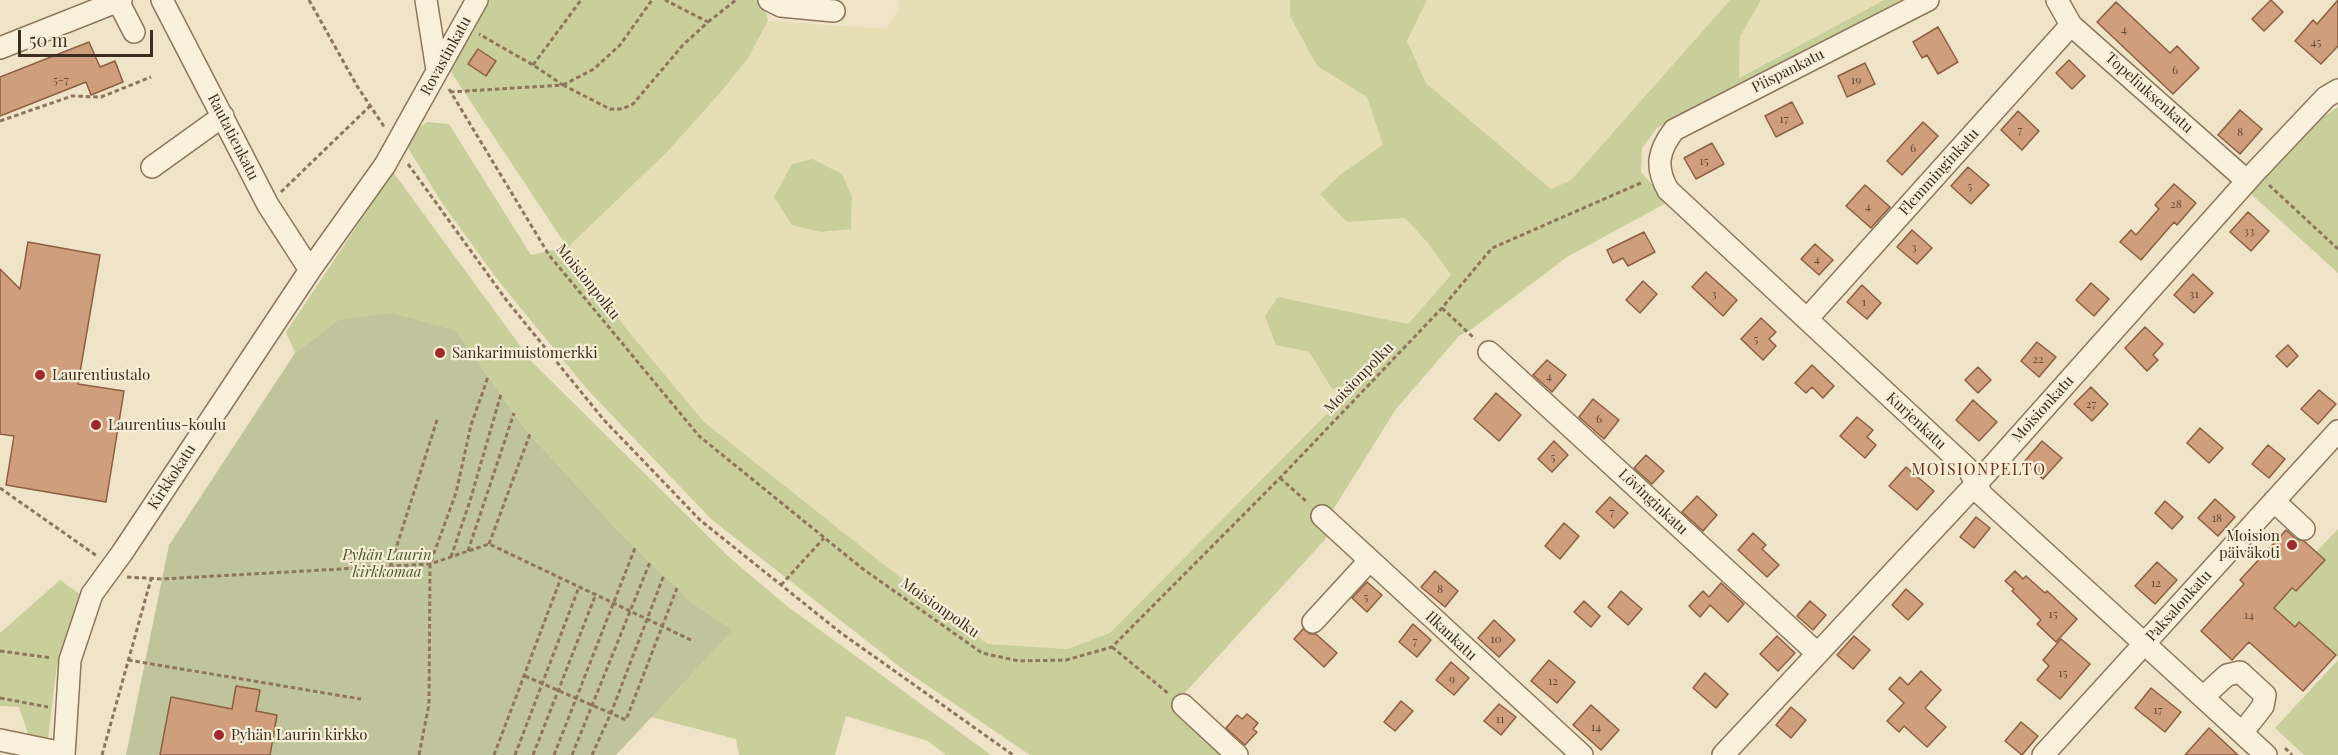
<!DOCTYPE html>
<meta charset="utf-8">
<style>
body{margin:0}
#map{position:relative;width:2338px;height:755px;overflow:hidden;background:#f0e4c8;font-family:"Playfair Display",serif}
canvas{display:block}
.scale{position:absolute;left:18px;top:30px;width:135px;height:27px;box-sizing:border-box;border:3px solid #3d2e20;border-top:0;padding-left:8px;font-size:18px;line-height:21px;white-space:nowrap;color:#3d2e20;-webkit-text-stroke:4px #f7eed8;paint-order:stroke}
</style>
<div id="map">
<canvas width="2338" height="755"></canvas>
<div class="scale">50 m</div>
</div>
<script>
const ctx = document.querySelector('canvas').getContext('2d');
ctx.lineJoin = 'round';
function fillPath(path, color) {
  ctx.fillStyle = color;
  ctx.fill(path, 'evenodd');
}
function trace(path, color, width, dash) {
  ctx.strokeStyle = color;
  ctx.lineWidth = width;
  ctx.lineCap = dash ? 'butt' : 'round';
  ctx.setLineDash(dash || []);
  ctx.stroke(path);
}
function label(font, color, halo, rows, align = 'center') {
  ctx.font = font + ' "Playfair Display",serif';
  ctx.lineWidth = 4.5;
  ctx.setLineDash([]);
  ctx.textBaseline = 'middle';
  ctx.strokeStyle = halo;
  ctx.fillStyle = color;
  for (const [text, x, y, turn = 0] of rows) {
    ctx.save();
    ctx.translate(x, y);
    ctx.rotate((+turn || 0) * Math.PI / 180);
    ctx.textAlign = isNaN(turn) ? turn : align;
    if (halo) ctx.strokeText(text, 0, 0);
    ctx.fillText(text, 0, 0);
    ctx.restore();
  }
}
fillPath(new Path2D(`
 M899,0H1290V16L1317,66L1367,96L1383,145L1341,174L1321,195L1347,222L1405,218L1427,242L1451,275L1408,324L1278,297L1276,345L1309,352L1332,389L1358,381L1110,633L1067,649L988,644L857,545L704,422L624,326L567,247L667,152L748,58L768,21L886,29L897,12Z
 M1427,0H1730L1571,180L1551,189L1426,83L1407,41Z
 M1761,0H1884L1738,78L1740,37Z`), '#e6deb5');
fillPath(new Path2D(`
 M487,0H757L765,3L768,21L748,58L720,93L667,152L568,247L624,326L704,422L955,621L988,644L1067,649L1110,633L1357,383L1332,389L1309,352L1276,345L1265,316L1278,297L1408,324L1451,275L1427,242L1405,218L1347,222L1320,194L1341,174L1383,145L1367,97L1317,66L1290,16V0H1427L1407,41L1426,83L1551,189L1571,180L1730,0H1761L1740,37L1739,78L1884,0H1902L1657,128L1642,148L1641,172L1668,202L1567,257L1472,329L1459,336L1396,409L1331,513V533L1182,696L1224,755H1030L900,667L711,519L586,388L497,279L442,203L408,148L414,132L427,122L449,124L531,255L567,247L449,69Z
 M2338,107V273L2250,193L2318,120Z
 M812,159L842,174L852,197L851,229L821,232L792,225L774,197L792,164Z
 M393,172L532,362L730,558L787,606L991,755H946L928,741L846,716L835,755H739L736,739L651,717L733,630L692,603L620,533L525,429L456,331L338,320L295,353L286,332Z
 M2338,529V657L2300,622L2295,627L2274,608L2292,588L2296,591L2324,560L2316,552Z
 M60,580L82,596L57,665L48,738L28,734L19,707L0,706V633Z
 M2338,660V755H2304L2275,728Z`), '#c9cf9b');
fillPath(new Path2D(`
 M391,313L456,331L525,429L620,533L692,603L733,630L616,755H126L169,545L295,353L338,320Z`), '#bfc49a');
const building = new Path2D(`
 M2271,0L2283,12L2264,31L2252,19Z
 M2338,0V46L2321,64L2295,41L2313,20L2317,24Z
 M2116,2L2170,53L2177,46L2199,68L2173,94L2097,22Z
 M1938,27L1958,62L1938,74L1927,55L1922,58L1913,42Z
 M89,42L100,67L115,61L123,82L91,95L86,82L0,116V77Z
 M478,49L496,61L486,76L468,64Z
 M2069,60L2085,76L2072,89L2056,73Z
 M1865,63L1875,84L1847,97L1838,76Z
 M1792,102L1803,123L1776,137L1765,116Z
 M2240,110L2262,129L2240,154L2218,135Z
 M2018,111L2039,131L2022,150L2001,130Z
 M1923,122L1938,136L1902,175L1887,161Z
 M1712,143L1724,164L1696,179L1684,158Z
 M1968,167L1989,185L1971,204L1951,186Z
 M2174,184L2196,203L2177,225L2174,222L2141,260L2120,242L2131,230L2136,235L2159,209L2155,205Z
 M1865,185L1890,207L1871,228L1846,206Z
 M2248,212L2269,231L2251,251L2230,232Z
 M1912,230L1932,248L1917,264L1897,247Z
 M1644,232L1655,252L1628,266L1623,258L1613,263L1607,250Z
 M28,242L100,255L78,384L124,391L106,502L6,485L14,436L0,434V269L20,289Z
 M1815,244L1833,260L1819,275L1801,259Z
 M1706,272L1737,300L1723,316L1692,287Z
 M2193,274L2213,293L2194,313L2174,295Z
 M1643,281L1657,294L1640,313L1626,300Z
 M2091,283L2109,299L2094,316L2076,300Z
 M1862,285L1881,303L1867,319L1847,302Z
 M1761,318L1776,332L1769,339L1776,346L1763,360L1741,339Z
 M2145,327L2163,344L2153,355L2158,360L2147,371L2125,348Z
 M2037,342L2056,357L2039,377L2021,361Z
 M2288,345L2298,356L2287,367L2276,356Z
 M1547,360L1566,375L1552,392L1533,375Z
 M1812,365L1834,386L1823,398L1812,387L1806,393L1795,383Z
 M1978,367L1991,380L1978,393L1965,380Z
 M2091,387L2108,404L2092,421L2074,404Z
 M2319,390L2336,404L2318,424L2301,409Z
 M1496,393L1521,415L1499,441L1474,419Z
 M1593,399L1619,420L1604,439L1579,417Z
 M1973,400L1997,422L1979,441L1956,420Z
 M1857,417L1873,430L1867,437L1876,445L1865,458L1840,436Z
 M2200,428L2223,448L2209,463L2187,443Z
 M1554,441L1568,455L1552,472L1538,459Z
 M2042,441L2062,458L2043,479L2024,462Z
 M2268,445L2285,459L2269,478L2252,464Z
 M1646,455L1664,471L1652,484L1634,468Z
 M1906,467L1934,491L1917,510L1889,486Z
 M1697,496L1717,515L1703,531L1682,512Z
 M1610,497L1628,513L1614,528L1596,512Z
 M2215,499L2235,517L2218,536L2198,518Z
 M2165,501L2183,517L2172,529L2155,513Z
 M1976,517L1990,528L1974,548L1960,537Z
 M1564,523L1579,536L1560,559L1545,546Z
 M2286,530L2296,539L2304,541L2325,560L2296,591L2292,588L2274,608L2295,627L2299,622L2336,655L2303,691L2249,642L2232,660L2201,631L2244,584L2240,580Z
 M1753,533L1766,545L1762,549L1779,565L1767,577L1738,550Z
 M2157,562L2177,580L2155,604L2135,586Z
 M1435,571L1458,591L1445,607L1421,587Z
 M2015,571L2023,579L2026,576L2045,593L2047,591L2077,619L2056,642L2037,624L2041,620L2012,591L2014,589L2005,581Z
 M1367,582L1382,595L1367,612L1352,598Z
 M1721,583L1744,604L1728,622L1710,605L1700,617L1689,606L1703,591L1709,597Z
 M1906,589L1923,604L1908,620L1892,605Z
 M1621,591L1642,609L1628,625L1608,607Z
 M1584,601L1600,616L1591,627L1574,612Z
 M1810,601L1826,615L1813,630L1797,616Z
 M1494,620L1515,640L1499,657L1478,638Z
 M1413,624L1431,640L1417,657L1399,642Z
 M1303,629L1310,634H1316L1337,653L1324,667L1294,639Z
 M1777,636L1795,653L1778,671L1760,654Z
 M1854,636L1870,650L1853,669L1837,655Z
 M2061,639L2090,664L2060,699L2037,680L2049,666L2043,660Z
 M1549,660L1575,682L1557,703L1531,681Z
 M1451,662L1469,678L1454,695L1436,680Z
 M1921,671L1941,690L1925,708L1946,727L1927,747L1904,726L1899,732L1887,721L1904,703L1889,689L1900,677L1908,685Z
 M1705,673L1728,694L1716,708L1693,688Z
 M236,686L260,690L256,711L277,715L270,755H160L171,697L232,709Z
 M2151,688L2181,712L2165,732L2135,708Z
 M1401,701L1413,711L1395,731L1384,722Z
 M1499,704L1516,717L1501,735L1484,721Z
 M1591,705L1619,730L1601,750L1573,725Z
 M1791,707L1806,720L1791,738L1776,725Z
 M1247,714L1258,723L1253,729L1257,732L1245,745L1226,728L1237,715L1242,719Z
 M2021,722L2038,736L2022,755L2005,741Z
 M2209,728L2238,755H2185Z`);
fillPath(building, '#cf9f7d');
trace(building, '#8d5f41', 1.5);
const minor = new Path2D(`
 M162,0L268,205L310,270
 M426,0L437,70
 M769,0L781,6L834,11
 M1928,0L1674,130C1658,151 1655,167 1668,190L1969,470L1982,495L2266,755
 M2057,0L2071,25L2247,181
 M118,1L134,32
 M0,48L121,0
 M415,111L477,0
 M152,167L223,116
 M1807,319L2071,25
 M1489,352L1817,653
 M2274,501L2304,529
 M1322,516L1582,755
 M1313,622L1369,561
 M2203,697L2227,675L2240,672L2265,695L2263,706L2242,733
 M1183,705L1237,755
 M0,740L63,753
 M64,755L70,660L92,594L122,553L310,270L385,165
 M1723,755L1989,470L2255,172L2326,97L2338,90
 M2043,755L2338,431`);
trace(minor, '#8d765c', 24);
trace(new Path2D(`
 M309,0L357,86L385,128
 M708,22L736,0
 M533,65L581,0
 M563,85L610,109H622L633,104L683,45L708,22L665,0
 M563,85L594,69L620,45L652,0
 M449,89L549,255L699,436L863,569L982,653L1019,661L1066,660L1112,647L1280,478L1442,308L1492,248L1643,182
 M450,92L563,85L533,65L479,34
 M0,121L72,96L101,97L151,77
 M408,164L507,301L604,420L700,520L841,633L1013,755
 M2269,185L2338,249
 M281,192L370,106
 M1442,308L1475,339
 M1280,478L1308,503
 M0,488L97,556
 M489,544L530,434
 M468,551L514,413
 M451,557L470,501L501,394
 M390,567L438,417
 M127,577L162,579L430,564L489,544L691,640
 M781,585L824,538
 M1112,647L1169,694
 M0,651L52,658
 M128,660L361,699
 M525,676L626,720L677,588
 M0,698L48,707
 M2285,748L2292,755
 M102,755L151,579
 M419,755L429,704L430,564L456,493L471,425L488,377
 M494,755L561,578
 M515,755L579,587
 M533,755L596,594
 M554,755L635,548
 M572,755L650,562
 M592,755L611,713L664,575`), '#8d765c', 3, [4.5, 3]);
trace(minor, '#faf1dc', 21);
const minorBridge = new Path2D(`
 M385,165L415,111`);
trace(minorBridge, '#8d765c', 24, []);
trace(minorBridge, '#faf1dc', 21);
for (const [x, y, r, color] of [
 [440,353,6,"#9e2a2b"],
 [40,375,6,"#9e2a2b"],
 [96,425,6,"#9e2a2b"],
 [2292,545,6,"#9e2a2b"],
 [219,735,6,"#9e2a2b"]
]) {
  const dot = new Path2D();
  dot.arc(x, y, r, 0, 2 * Math.PI);
  ctx.fillStyle = color;
  ctx.fill(dot);
  trace(dot, '#f7eed8', 2);
}
label('12px', '#624a37', null, [
 ["4",2124,29],
 ["45",2316,42],
 ["6",2175,70],
 ["5-7",61,80],
 ["19",1856,80],
 ["17",1784,119],
 ["7",2020,130],
 ["8",2240,132],
 ["6",1913,148],
 ["15",1704,161],
 ["5",1970,186],
 ["28",2176,204],
 ["4",1868,206],
 ["33",2249,231],
 ["3",1914,247],
 ["4",1817,259],
 ["3",1714,294],
 ["31",2194,294],
 ["1",1864,302],
 ["5",1756,339],
 ["22",2038,359],
 ["4",1549,376],
 ["27",2091,404],
 ["6",1599,419],
 ["5",1553,457],
 ["7",1612,512],
 ["18",2217,518],
 ["12",2156,583],
 ["8",1440,589],
 ["5",1366,597],
 ["15",2053,614],
 ["14",2249,615],
 ["10",1496,639],
 ["7",1415,641],
 ["15",2063,673],
 ["9",1452,679],
 ["12",1553,681],
 ["17",2158,710],
 ["11",1500,719],
 ["14",1596,727]
]);
label('15px', '#3d2e20', '#f7eed8', [
 ["Rovastinkatu",446,56,-61],
 ["Piispankatu",1788,71,-27],
 ["Topeliuksenkatu",2149,93,42],
 ["Rautatienkatu",233,137,63],
 ["Flemminginkatu",1939,172,-48],
 ["Moisionpolku",588,282,51],
 ["Moisionpolku",1359,378,-46],
 ["Moisionkatu",2043,409,-48],
 ["Kurjenkatu",1916,421,43],
 ["Kirkkokatu",172,477,-57],
 ["Lövinginkatu",1653,502,43],
 ["Paksalonkatu",2179,606,-48],
 ["Moisionpolku",940,608,35],
 ["Ilkankatu",1451,636,43]
]);
label('15px', '#3d2e20', '#f7eed8', [
 ["Sankarimuistomerkki",452,353],
 ["Laurentiustalo",52,375],
 ["Laurentius-koulu",108,425],
 ["Moision",2280,536,"right"],
 ["päiväkoti",2280,553,"right"],
 ["Pyhän Laurin kirkko",231,735]
], 'left');
label('italic 15px', '#4d5a26', '#f7eed8', [
 ["Pyhän Laurin",387,555],
 ["kirkkomaa",387,572]
]);
ctx.letterSpacing = '1.5px';
label('16px', '#6b2e1e', '#f7eed8', [
 ["MOISIONPELTO",1979,470]
]);
ctx.letterSpacing = '0px';
</script>
